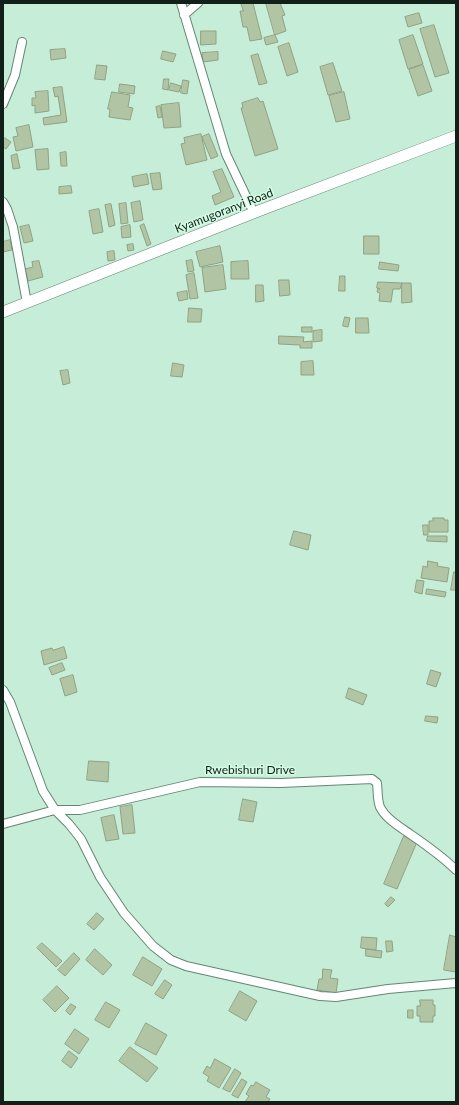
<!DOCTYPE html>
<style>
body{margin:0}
#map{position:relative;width:459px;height:1105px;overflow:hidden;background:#c6edd8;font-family:Lato,sans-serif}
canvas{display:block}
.frame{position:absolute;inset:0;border:4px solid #112018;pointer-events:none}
</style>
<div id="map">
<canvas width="459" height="1105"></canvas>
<div class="frame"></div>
</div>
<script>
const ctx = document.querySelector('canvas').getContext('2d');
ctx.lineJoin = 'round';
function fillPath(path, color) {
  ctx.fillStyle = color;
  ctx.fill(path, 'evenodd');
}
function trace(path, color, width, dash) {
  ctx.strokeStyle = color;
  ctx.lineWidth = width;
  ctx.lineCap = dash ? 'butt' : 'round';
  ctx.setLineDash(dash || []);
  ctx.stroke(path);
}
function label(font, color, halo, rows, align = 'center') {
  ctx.font = font + ' Lato,sans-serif';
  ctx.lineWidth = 3;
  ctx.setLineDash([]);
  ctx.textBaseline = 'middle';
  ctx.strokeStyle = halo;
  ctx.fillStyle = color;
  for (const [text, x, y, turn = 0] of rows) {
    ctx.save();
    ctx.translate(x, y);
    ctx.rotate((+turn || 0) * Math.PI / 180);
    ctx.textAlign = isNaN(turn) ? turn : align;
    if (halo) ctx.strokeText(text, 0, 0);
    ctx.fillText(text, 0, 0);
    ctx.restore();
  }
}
const building = new Path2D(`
 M241,3H253L262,39L250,41L247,27H243L240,11H243Z
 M266,3H280L285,15L282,16L286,31L275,35Z
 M419,13L422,23L408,27L405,17Z
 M434,25L449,73L435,77L420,29Z
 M201,31H216V44L201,45Z
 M275,35L278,42L266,45L264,38Z
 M413,35L423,64L408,69L399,40Z
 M289,43L298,72L287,76L278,47Z
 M65,49L66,58L51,60L50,50Z
 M163,51L176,54L173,62L161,59Z
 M218,52V60L203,62L202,53Z
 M258,54L267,83L259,85L251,56Z
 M333,63L342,91L328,95L320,67Z
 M97,65L107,66L105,80L95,79Z
 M423,65L432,91L418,96L409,70Z
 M164,79H169L168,90L163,89Z
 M183,80L189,81L187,94L181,93Z
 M171,83L181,86L179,92L169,90Z
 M120,84L135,86L134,94L119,92Z
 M62,87L67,122L44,125L43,118L61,115L58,96L55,97L53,88Z
 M48,91L49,111L35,113V105L32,106V98H36L35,92Z
 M112,92L130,95L128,107L133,108L130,120L109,117L110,109H108Z
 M344,92L350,119L336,122L329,96Z
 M258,98L260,102L263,101L278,149L255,156L241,108H243L242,103Z
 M179,103L181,127L164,128L161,105Z
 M160,106L162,117L158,118L156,107Z
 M29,125L33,147L16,151L13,137L18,136L16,128Z
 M201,134L207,160L186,165L181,144L185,143L184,138Z
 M209,134L218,156L211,159L202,137Z
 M5,138L11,142L6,149L3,147V140Z
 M48,149L49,169L37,170L35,150Z
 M66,152L67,166H61L60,153Z
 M17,154L20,168L13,169L11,156Z
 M222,169L234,197L215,205L212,196L221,192L213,172Z
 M160,173L162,189L153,190L150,174Z
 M147,174L149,184L134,187L132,177Z
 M71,186L72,193L59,194V187Z
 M140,201L143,220L134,222L131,203Z
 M126,203L128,223L121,224L119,204Z
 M111,204L115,225L109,227L105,205Z
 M99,209L103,232L93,234L89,211Z
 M144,224L151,244L147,246L140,226Z
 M29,225L33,241L24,243L20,227Z
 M130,225L131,237L122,238L121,227Z
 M364,236H379V254H364Z
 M10,240L12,250L3,252V242Z
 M133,244L134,250L128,251L127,245Z
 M220,246L223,262L200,267L196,252Z
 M114,251L115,260L108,261L107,252Z
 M192,260L194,271L188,272L186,261Z
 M39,261L43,277L28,281L25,269L33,267L32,262Z
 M248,261L249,279H231V262Z
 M380,262L399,265L398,271L379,269Z
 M223,265L226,289L205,292L202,268Z
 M194,273L198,298L190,299L186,275Z
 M340,276H345V291H339Z
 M279,280H289L290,295L280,296Z
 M378,282L402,283L400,289H393L391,302L379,301L380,293L377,292L378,288L380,289L377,288Z
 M402,283H411L412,302L402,303Z
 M256,285H263L264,301L256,302Z
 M187,291L188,299L179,301L177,293Z
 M189,308L202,309L201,322H188Z
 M345,317L350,318L348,327L343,326Z
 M356,318H368L369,333H356Z
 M302,327H312V332H302Z
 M322,330V341L313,342V331Z
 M279,336L304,337L303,342L312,341V348H300V345L279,344Z
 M313,361L314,375H301V362Z
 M173,363L184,365L182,377L171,376Z
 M68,370L70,383L63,385L60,371Z
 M433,518H444V520H448V532H429V521H433Z
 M423,525H428V535H424Z
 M294,531L311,535L308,550L290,545Z
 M428,536H447V542L427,541Z
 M428,561L438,563L437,566L449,568L447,582L421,578L423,566L427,567Z
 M454,572L456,573V590H451Z
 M417,580L424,581L422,594L415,592Z
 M427,589L446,592L445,597L426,594Z
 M64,647L67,658L44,665L41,651L52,648L53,650Z
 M62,663L65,670L52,675L49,668Z
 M431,670L441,673L436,687L427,684Z
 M73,675L77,692L65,696L60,679Z
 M349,688L367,695L363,705L346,698Z
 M426,716L438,717L437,723L425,721Z
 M89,761L109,762L108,782L87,780Z
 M243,799L257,802L253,822L239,820Z
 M132,805L135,833L123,834L120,807Z
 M114,815L119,839L106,841L101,818Z
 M404,836L417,842L397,889L384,884Z
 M391,897L395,900L388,907L385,904Z
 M97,913L104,919L94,930L87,924Z
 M450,935L456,937V972L444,970Z
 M362,937L377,938L376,950L361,948Z
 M386,941H392L393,951L387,952Z
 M42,943L62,961L56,967L37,948Z
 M95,949L112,965L103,975L86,960Z
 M366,949L382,951L381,958L366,956Z
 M74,953L80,959L65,976L58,970Z
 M143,957L162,969L152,986L133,975Z
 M323,969L332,970L330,978L338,979L336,993L317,990L319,979H322Z
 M165,980L172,985L163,999L155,994Z
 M57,986L69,998L55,1012L43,1000Z
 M240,991L257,1001L246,1021L229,1011Z
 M420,1000H433V1005H435V1016H433V1022H420V1016H417V1006H420Z
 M106,1002L120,1010L109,1028L95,1020Z
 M71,1004L76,1007L70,1015L66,1011Z
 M408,1010H413V1018H408Z
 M146,1023L167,1035L156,1055L135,1044Z
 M75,1029L89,1039L79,1054L65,1044Z
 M130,1047L158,1068L147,1082L119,1061Z
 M69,1051L78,1058L71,1068L62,1061Z
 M215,1059L231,1068L219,1088L207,1081L209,1077L203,1073L207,1066L210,1068Z
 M235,1069L241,1073L230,1092L223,1089Z
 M242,1079L247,1082L238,1098L232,1095Z
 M256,1082L270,1090L266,1097L270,1099L268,1102H245L249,1096L246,1094L251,1085L253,1086Z`);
fillPath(building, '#b1c5a4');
trace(building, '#8fa282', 1);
const minor = new Path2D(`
 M181,3L226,154L254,213
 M184,15L198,3
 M3,104L15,75L22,42
 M3,202L7,209L13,227L27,303
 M3,690L10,702L43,791L55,810L69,824L81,839L100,877L124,913L153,946L171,960L186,966L320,996L336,997L388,989L456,983
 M3,824L55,810H80L200,782L281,783L372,779L377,783C378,791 377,799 380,807C386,819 400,827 410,834C426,845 442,856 456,870`);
const tertiary = new Path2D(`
 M3,312L261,210L456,136`);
trace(minor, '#638774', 10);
trace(tertiary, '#638774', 12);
trace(minor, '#fff', 8);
trace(tertiary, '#fff', 11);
label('12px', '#112018', '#d3fae5', [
 ["Kyamugoranyi Road",224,211,-21],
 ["Rwebishuri Drive",250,770]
]);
</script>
